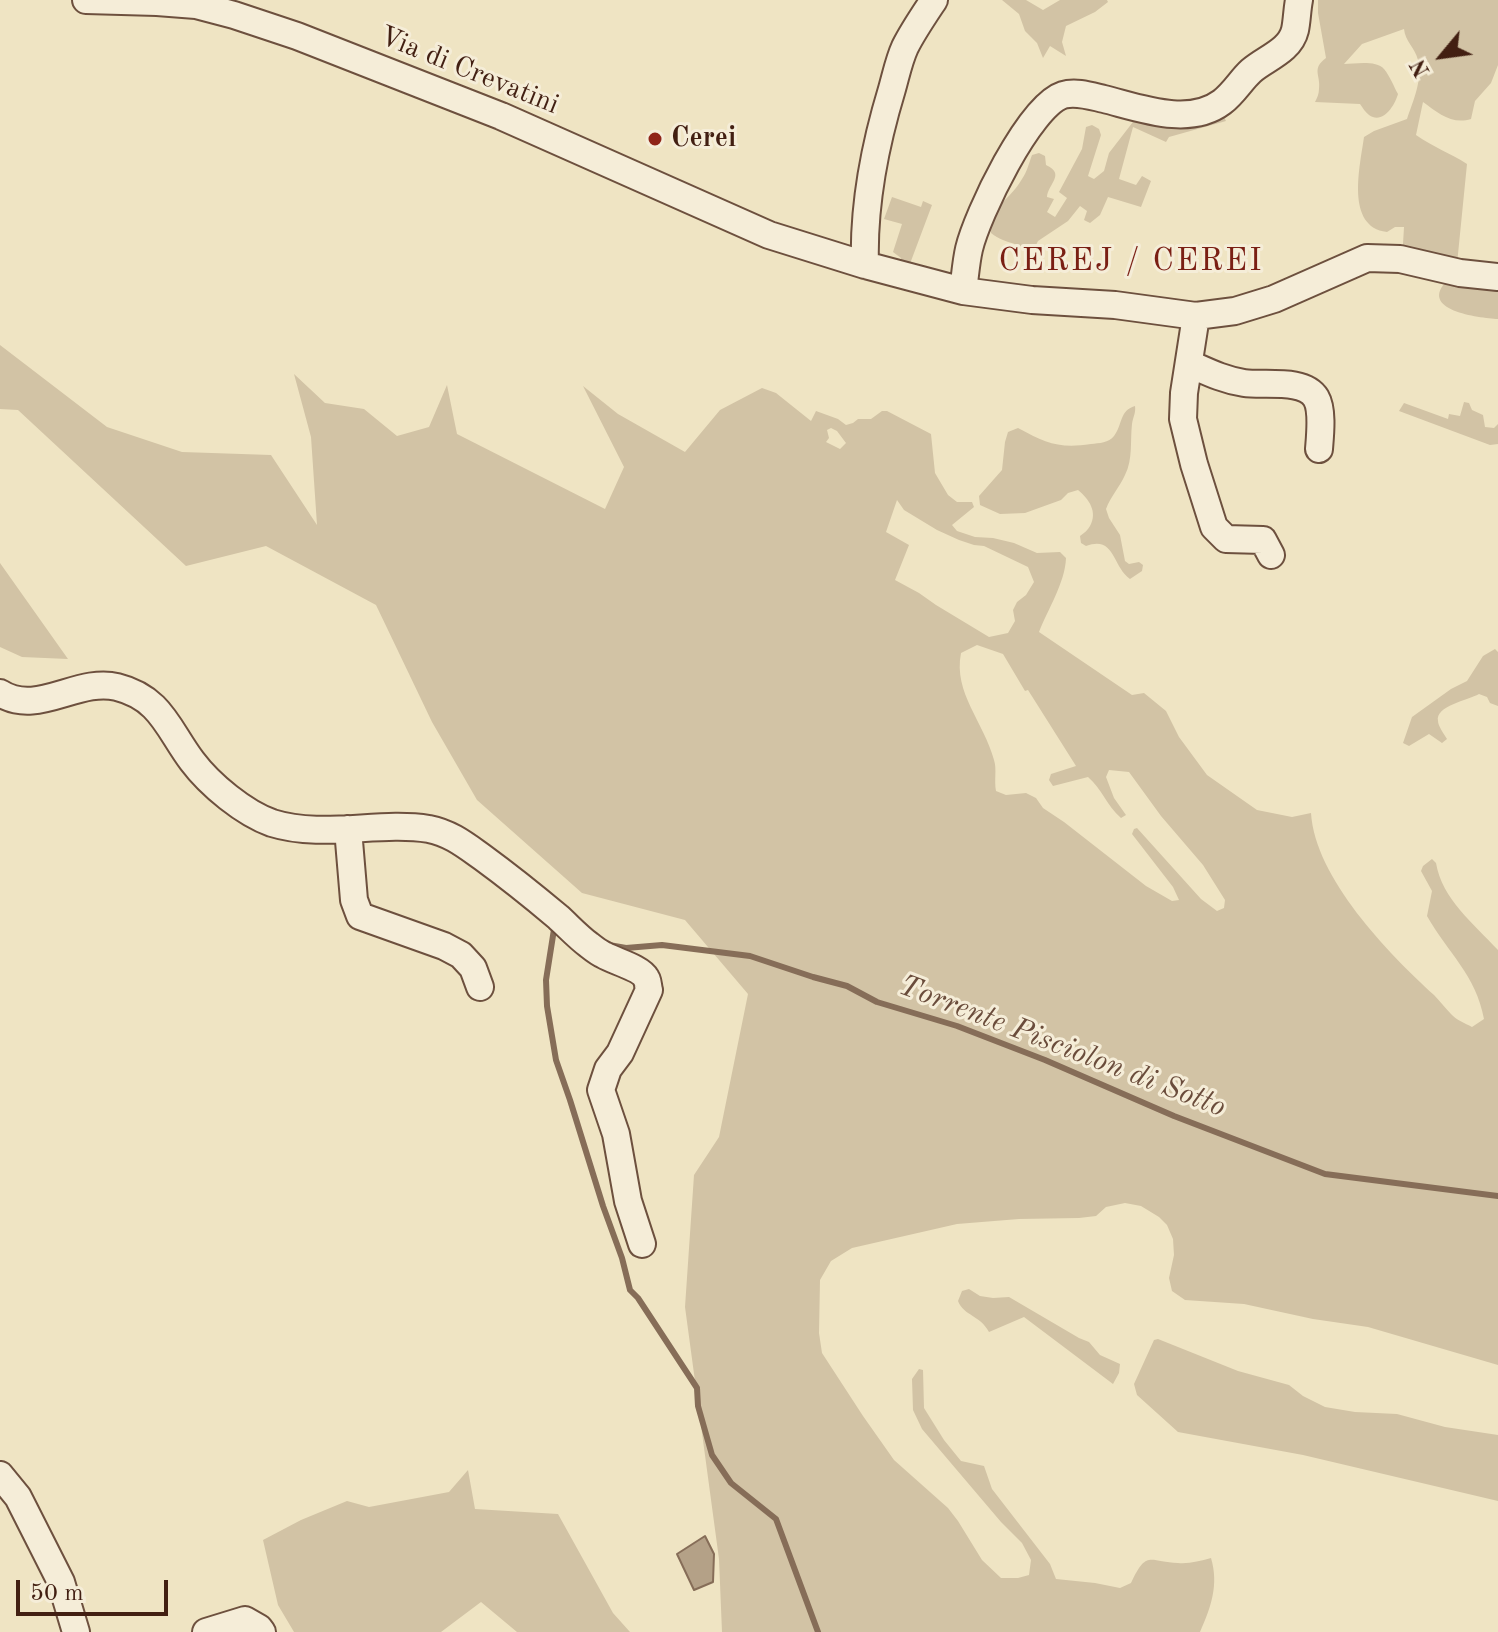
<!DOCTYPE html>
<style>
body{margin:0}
#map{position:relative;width:1498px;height:1632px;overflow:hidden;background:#efe4c3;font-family:"Old Standard TT",serif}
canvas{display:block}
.north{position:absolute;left:1402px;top:16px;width:80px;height:80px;-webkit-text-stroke:6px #f5edd8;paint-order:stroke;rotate:241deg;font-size:22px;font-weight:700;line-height:32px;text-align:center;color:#421f12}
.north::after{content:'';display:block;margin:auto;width:28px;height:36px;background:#421f12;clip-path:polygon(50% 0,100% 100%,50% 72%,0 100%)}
.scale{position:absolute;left:16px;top:1580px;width:152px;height:36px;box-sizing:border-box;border:4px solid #421f12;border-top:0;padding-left:10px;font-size:24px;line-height:28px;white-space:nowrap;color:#421f12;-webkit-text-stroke:6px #f5edd8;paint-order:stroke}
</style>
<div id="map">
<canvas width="1498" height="1632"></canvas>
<div class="north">N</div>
<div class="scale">50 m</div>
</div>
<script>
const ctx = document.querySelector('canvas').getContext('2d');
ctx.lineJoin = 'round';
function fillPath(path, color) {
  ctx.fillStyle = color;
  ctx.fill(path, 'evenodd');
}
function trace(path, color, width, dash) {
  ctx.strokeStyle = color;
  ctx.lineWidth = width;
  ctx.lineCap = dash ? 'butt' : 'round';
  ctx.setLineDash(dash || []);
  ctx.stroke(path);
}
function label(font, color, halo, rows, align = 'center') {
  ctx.font = font + ' "Old Standard TT",serif';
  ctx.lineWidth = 6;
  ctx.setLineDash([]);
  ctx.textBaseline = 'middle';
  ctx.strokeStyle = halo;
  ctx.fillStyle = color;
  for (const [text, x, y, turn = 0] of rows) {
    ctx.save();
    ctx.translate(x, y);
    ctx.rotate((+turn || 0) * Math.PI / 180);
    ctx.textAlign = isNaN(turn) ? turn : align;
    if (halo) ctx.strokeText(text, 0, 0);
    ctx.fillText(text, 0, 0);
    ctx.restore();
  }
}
fillPath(new Path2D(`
 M1002,0H1026L1043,10L1060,0H1107L1108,2L1095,12L1066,26L1062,42L1066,56L1050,46L1043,58L1037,43L1025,31L1019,14Z
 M1318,0H1498V65L1491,83L1475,101L1471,119C1452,125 1438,113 1423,102L1416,135C1433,147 1450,153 1467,164L1457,264L1398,255L1403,244L1404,227H1395L1387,232C1345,227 1360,166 1364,137L1374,131L1407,119C1413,101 1423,79 1418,60C1415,48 1405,41 1404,29L1362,44L1344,64C1355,64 1376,60 1384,69C1390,76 1394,87 1398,94C1395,105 1383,125 1369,115C1365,112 1363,108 1360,104L1315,102C1317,98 1319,94 1319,89C1321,75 1311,69 1326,58L1318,13Z
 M1222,113L1226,121L1169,137L1166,142L1133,127L1119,179L1136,185L1142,176L1151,181L1141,207L1108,197L1100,215L1090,223L1084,220L1087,211L1080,206L1068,221L1038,241L1031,255C1019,240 1007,246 991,233C989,207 1011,199 1022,179C1027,172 1029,163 1032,155L1039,153L1045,156L1046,165C1066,174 1048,184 1047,197L1054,199L1047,212L1055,217L1067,198L1059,192L1082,149L1086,127L1092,125L1099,129L1101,135L1088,176L1094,179L1104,171L1109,153L1136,118Z
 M892,197L921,207L923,201L932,205L908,269L900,265L901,258L893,252L902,224L884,219Z
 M1448,280L1498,287V319C1479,318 1416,310 1448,280Z
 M0,345L107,427L182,452L271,455L317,525L311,437L294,374L325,403L364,409L397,436L429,427L447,385L457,434L605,509L624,467L583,386L618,414L685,452L720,410L762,388L776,393L811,421L816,411L838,419L846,425L853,423L858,419H871L882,411H887L931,434L935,473L948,495L957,502H972L974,507L952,525L957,531L975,537L993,538L1014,543L1037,553L1060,552L1066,558C1065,583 1048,609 1039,632L1132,695L1144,693L1166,711L1179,737L1207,775L1257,810L1292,817L1311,813C1315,878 1388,953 1434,995C1440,1001 1445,1008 1451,1014C1456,1020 1465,1023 1472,1027L1484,1019C1476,975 1448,953 1427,916L1432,891L1421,871L1423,866L1432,859L1436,863C1442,899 1474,924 1498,950V1365L1368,1327L1313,1319L1244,1304L1185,1300L1172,1291L1169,1278L1174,1255L1173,1239L1167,1225L1159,1217L1141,1206L1125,1203L1106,1207L1096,1216L1079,1218L1019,1219L957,1224L852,1248L831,1261L820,1280L819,1333L822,1353L863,1416L894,1460L948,1508L958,1521L982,1560L1001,1578H1018L1029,1575L1031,1560L1022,1543L1001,1522L922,1429L913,1410L912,1379L919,1369L923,1370L924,1408L944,1440L961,1461L984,1466L992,1489L1050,1564L1056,1579L1095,1583L1120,1588L1131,1583C1147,1549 1149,1562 1178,1563C1189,1564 1200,1561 1211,1558C1219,1585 1211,1607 1200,1632H722L719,1559L685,1307L694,1175L719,1137L748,994L685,920L582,893L477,800L432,722L376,605L266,546L186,566L18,410L0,409ZM831,428L837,431L846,443L840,449L826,442L829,438L827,430ZM897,500L904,510L937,530L959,540L974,545L984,546L1028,567L1034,582L1026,595L1017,602L1013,610L1015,621L1008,633L989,637L936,605L919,593L895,580L909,545L886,532ZM977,645L1003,654L1025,691L1028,690L1076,766L1051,774L1049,780L1053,786L1088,777C1102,789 1107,806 1121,818L1126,815L1114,798L1106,777L1109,770L1129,772L1161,816L1203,865L1225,900L1224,908L1217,911L1201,899L1137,828L1134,829L1132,834L1173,887L1179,900L1172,901L1146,886L1064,822L1043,808L1036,798L1026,793L1006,795L996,791C994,780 997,769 994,760C984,722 953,693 961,653Z
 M1464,402L1469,403L1472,410L1483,415L1485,427L1494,428L1498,424V444L1490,445L1399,411L1404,403L1448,419L1449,414L1460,416Z
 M1135,406C1136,413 1133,417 1132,424C1130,442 1133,459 1125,475C1119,488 1111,496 1106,509L1109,518L1120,535L1125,561L1129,564L1139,562L1143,565L1142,571L1130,579C1112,566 1115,535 1086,546L1081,543L1080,536C1084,533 1088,530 1090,526C1098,512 1089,499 1078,490L1068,493L1061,500L1025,513L1000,514L980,505L979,496L1002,470L1005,442L1008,432L1018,428C1046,443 1059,449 1091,444C1099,443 1109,443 1114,436C1123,424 1119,411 1135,406Z
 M0,563L68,659L22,657L0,647Z
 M1495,649L1498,652V706L1490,703L1487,697L1479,694C1468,700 1435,706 1438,721C1438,726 1444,734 1447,739L1442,743L1429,734L1409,746L1403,743L1412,717L1451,689L1467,681L1483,656Z
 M969,1289L980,1296L993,1298L1009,1297L1079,1338L1089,1342L1100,1355L1120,1364L1119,1373L1113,1384L1024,1317L989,1332C980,1315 964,1316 958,1301L962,1291Z
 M1158,1339L1238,1371L1289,1385L1303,1396L1325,1407L1355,1412L1397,1414L1445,1427L1498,1435V1501L1303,1455L1178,1432L1137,1395L1134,1384L1154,1340Z
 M468,1470L475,1509L558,1514L613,1613L630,1632H517L481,1602L441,1632H294L278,1605L263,1540L301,1520L347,1501L369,1507L449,1492Z`), '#d2c3a5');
const water = new Path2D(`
 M705,1536L714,1554L713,1582L694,1590L677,1554Z`);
fillPath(water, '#b4a187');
trace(water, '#866d58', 2);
trace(new Path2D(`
 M555,923L546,980L547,1006L556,1060L570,1100L603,1206L622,1258L630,1290L638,1298L697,1388L698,1406L712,1455L731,1483L776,1519L818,1632
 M609,945L626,948L662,945L750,956L813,977L847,986L877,1002L957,1026L1045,1060L1174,1116L1325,1174L1498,1196`), '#866d58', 6);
const minor = new Path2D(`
 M86,0L157,2L196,5L234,15L297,36L501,116L769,235L865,265L963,291L1032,300L1115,305L1196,316L1235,311L1274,299L1367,258L1400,259L1460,273L1498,277
 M865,265C863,205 875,145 892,89C896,75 899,60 905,47C913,31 924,15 934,0
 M963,291C965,277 966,262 969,249C977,215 1029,106 1063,95C1076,91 1091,96 1104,99C1140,108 1189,127 1222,102C1234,93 1241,80 1251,71C1266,58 1290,51 1295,30C1297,21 1297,10 1299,0
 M1196,316L1184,393L1183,419L1194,464L1214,527L1226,539L1263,540L1271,555
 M1190,364C1208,372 1224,380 1244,383C1264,386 1304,378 1316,398C1323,410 1320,436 1319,449
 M0,693C37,717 78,677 117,687C161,698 168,729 192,761C210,785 244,813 272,823C323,839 378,821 429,829C450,833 465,845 482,857C508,876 533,896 558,917C568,926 578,937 589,945C594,949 599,953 604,955C614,961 641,968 646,978C648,980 648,987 649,990L620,1053L608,1069L601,1090L616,1134L628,1201L642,1244
 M348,829L354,900L360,916L444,946L461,955L473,968L480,987
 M0,1475L18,1497L61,1582L76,1632
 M206,1632L245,1620L259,1628L262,1632`);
trace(minor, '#6d503e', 30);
trace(minor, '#f5edd8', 26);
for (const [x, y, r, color] of [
 [655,139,8,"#8f2418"]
]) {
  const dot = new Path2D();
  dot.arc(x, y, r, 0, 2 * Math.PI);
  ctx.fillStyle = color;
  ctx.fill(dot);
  trace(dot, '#f5edd8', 3);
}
label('28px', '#421f12', '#f5edd8', [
 ["Via di Crevatini",469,71,22]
]);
label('bold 28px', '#421f12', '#f5edd8', [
 ["Cerei",671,139]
], 'left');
label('italic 30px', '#6a4c3b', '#f5edd8', [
 ["Torrente Pisciolon di Sotto",1062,1047,21]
]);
ctx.letterSpacing = '2px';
label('32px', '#7a1f14', '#f5edd8', [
 ["CEREJ / CEREI",1131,262]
]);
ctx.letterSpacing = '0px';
</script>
